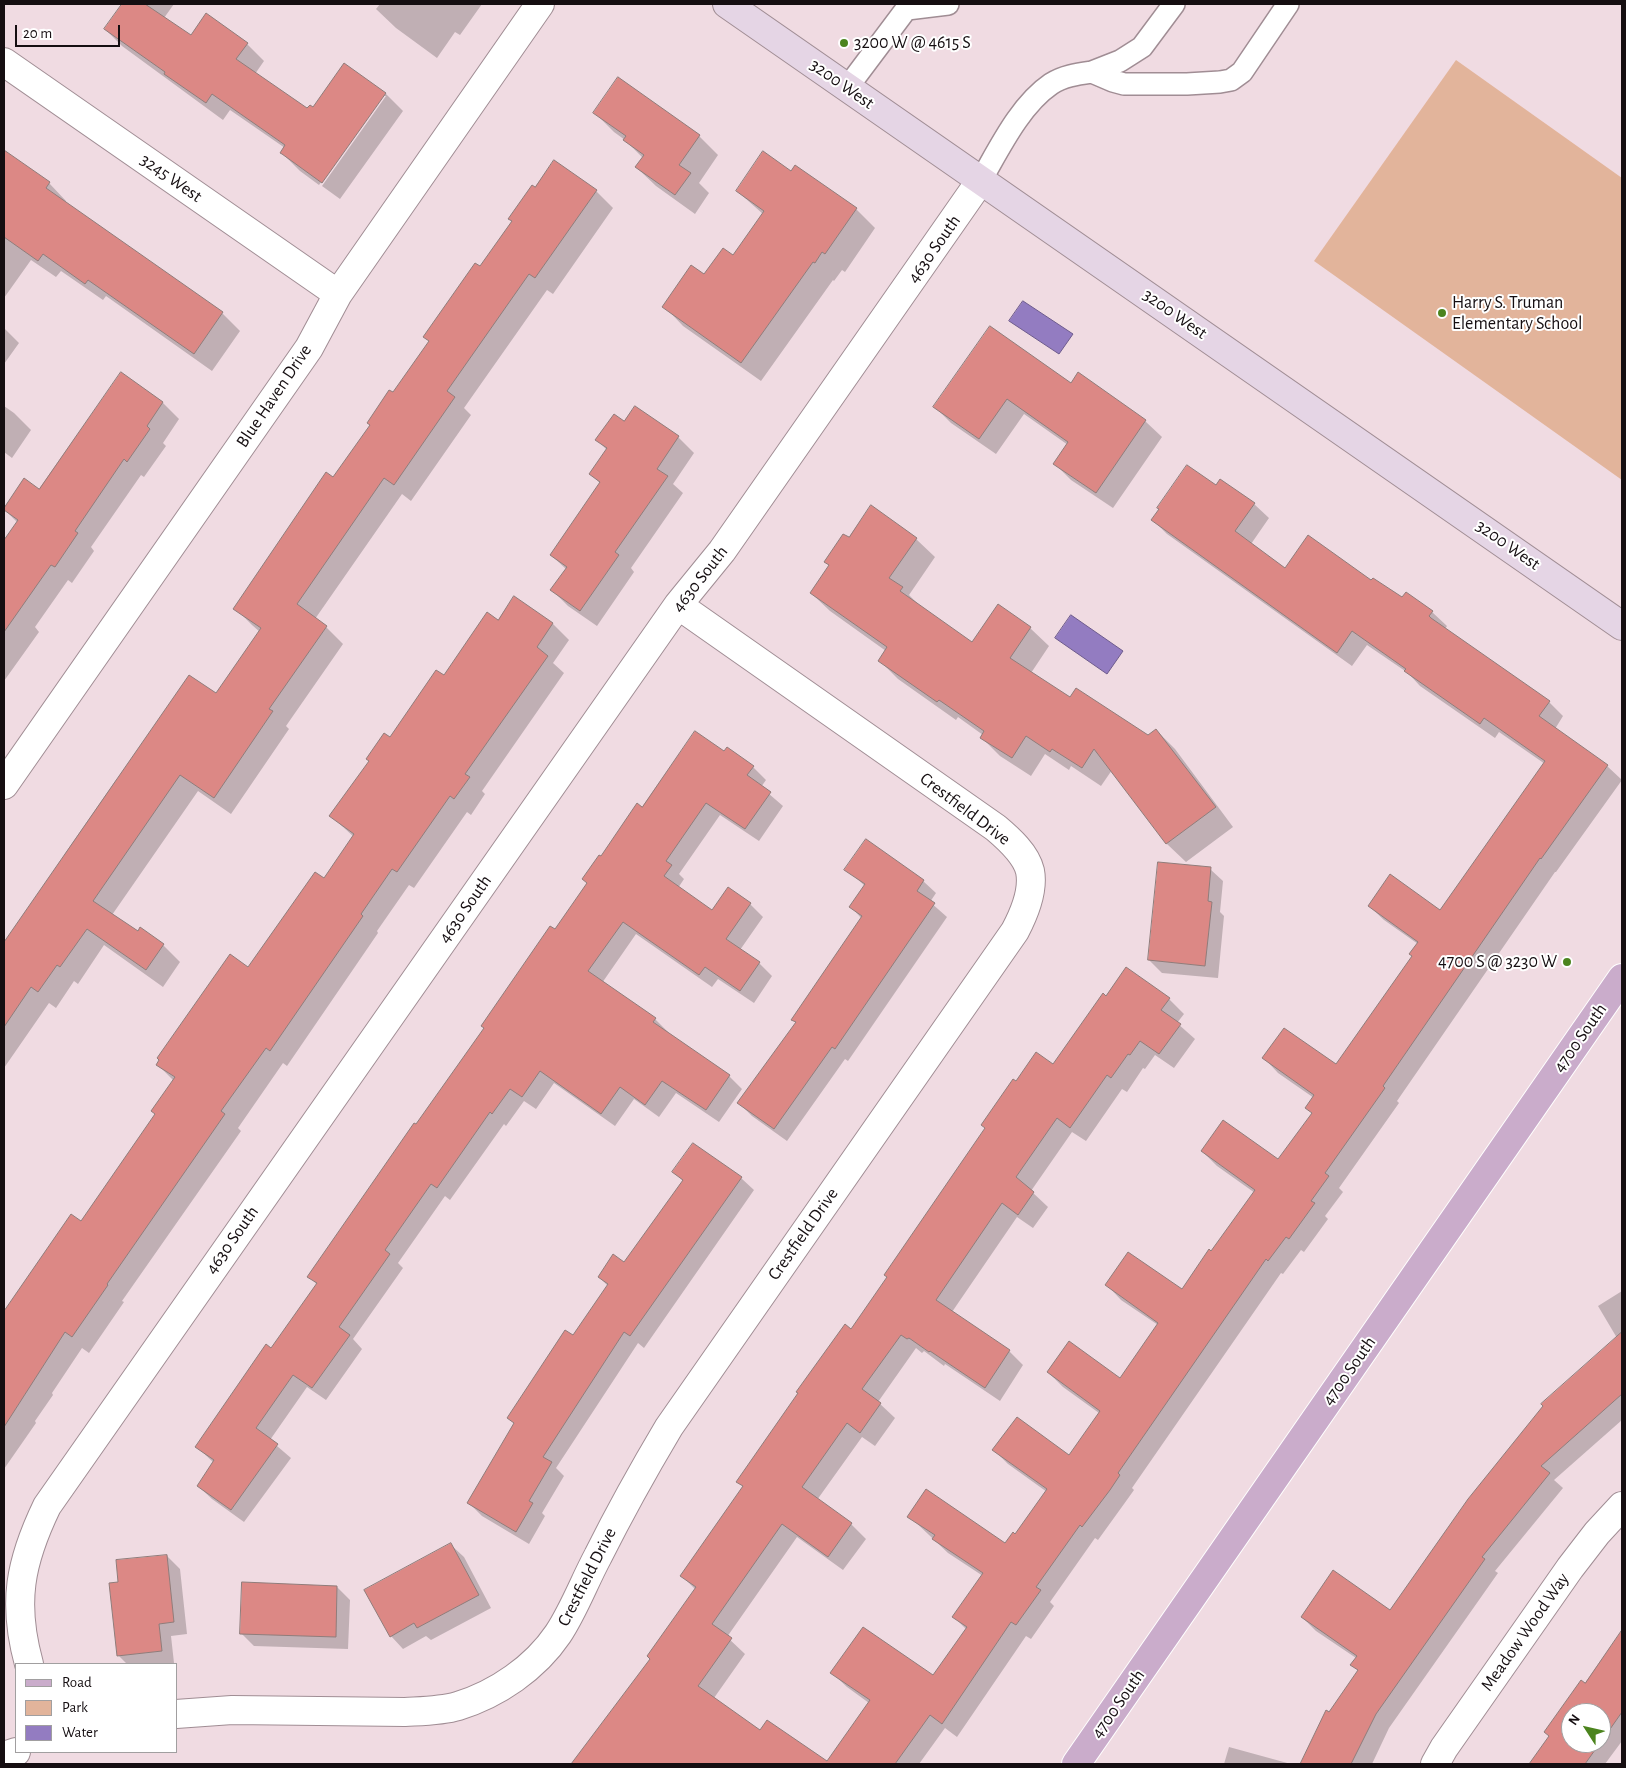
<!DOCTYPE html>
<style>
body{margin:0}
#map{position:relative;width:1626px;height:1768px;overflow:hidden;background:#f0dbe2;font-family:"Alegreya Sans",sans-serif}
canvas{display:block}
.frame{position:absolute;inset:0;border:5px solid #150e11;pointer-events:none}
.legend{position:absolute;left:15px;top:1663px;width:162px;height:90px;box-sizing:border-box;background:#fff;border:1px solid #a19fa0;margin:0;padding:6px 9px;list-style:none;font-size:15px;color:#150e11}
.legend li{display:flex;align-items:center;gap:10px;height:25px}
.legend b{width:25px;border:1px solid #a19fa0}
.north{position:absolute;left:1561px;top:1703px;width:50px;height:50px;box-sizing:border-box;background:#fff;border:1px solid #a19fa0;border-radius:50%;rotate:305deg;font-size:14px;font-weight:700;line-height:20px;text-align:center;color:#150e11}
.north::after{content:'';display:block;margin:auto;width:18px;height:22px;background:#4c841e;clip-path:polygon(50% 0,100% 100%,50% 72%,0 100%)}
.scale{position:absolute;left:15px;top:25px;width:105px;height:22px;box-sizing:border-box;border:2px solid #150e11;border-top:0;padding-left:6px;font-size:15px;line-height:18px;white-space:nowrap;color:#150e11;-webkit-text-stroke:4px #fff;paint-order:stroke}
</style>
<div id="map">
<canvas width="1626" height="1768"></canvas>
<div class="frame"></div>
<ul class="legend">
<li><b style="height:6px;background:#caaccb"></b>Road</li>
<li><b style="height:14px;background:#e2b49b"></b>Park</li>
<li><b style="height:14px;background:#937cc1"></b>Water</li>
</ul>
<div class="north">N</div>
<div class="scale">20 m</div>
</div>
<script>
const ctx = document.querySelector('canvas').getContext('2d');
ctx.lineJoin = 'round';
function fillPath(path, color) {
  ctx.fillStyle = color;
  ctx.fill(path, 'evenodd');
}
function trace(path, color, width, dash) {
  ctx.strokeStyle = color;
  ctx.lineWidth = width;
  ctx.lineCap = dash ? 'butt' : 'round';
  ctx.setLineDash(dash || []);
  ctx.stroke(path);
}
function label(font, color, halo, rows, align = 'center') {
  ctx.font = font + ' "Alegreya Sans",sans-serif';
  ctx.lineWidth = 4;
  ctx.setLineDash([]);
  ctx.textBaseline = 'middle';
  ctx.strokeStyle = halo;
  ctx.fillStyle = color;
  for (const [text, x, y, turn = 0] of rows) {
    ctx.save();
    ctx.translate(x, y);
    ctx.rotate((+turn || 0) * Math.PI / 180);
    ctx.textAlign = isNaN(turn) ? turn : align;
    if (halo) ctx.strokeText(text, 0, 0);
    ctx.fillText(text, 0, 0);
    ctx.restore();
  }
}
fillPath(new Path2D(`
 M1456,60L1622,178V480L1314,261Z`), '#e2b49b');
const water = new Path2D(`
 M1023,301L1073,334L1059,354L1009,321Z
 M1071,615L1123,651L1107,674L1055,638Z`);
fillPath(water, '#937cc1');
trace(water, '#6d5b8c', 1);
fillPath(new Path2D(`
 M123,4H174L164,18L191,37L247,44L264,61L255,74L307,110L313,109L344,65L386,94L403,111L340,199L322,186L386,96H383L319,185L300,171L282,153L285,148L230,110L223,120L122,46L105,29Z
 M380,4H482L460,35L455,32L437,58L396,28L376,9Z
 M595,113L699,136L718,155L699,183L709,193L695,214L656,186L636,167L643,158L625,140L614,132Z
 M6,153L49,183L66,201L65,203L222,313L240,331L212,371L106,296L103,300L61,271L56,277L31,260L4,298V157Z
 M791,172L856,209L875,228L845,272L842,270L834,281L833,280L761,381L683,326L664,306L733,256L763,214L737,191Z
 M536,189L596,191L613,208L553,294L547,290L464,408L471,415L411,501L402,494L315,619L326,627L343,644L286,726L289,729L231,814L198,791L112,915L138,933L163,945L180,962L163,987L104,945L78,984L74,981L56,1008L49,1003L4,1068V952L66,856L64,855L116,780L216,695L260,632L252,625L235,608L334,479L430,342L425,337L480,268Z
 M4,328L19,343L4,364Z
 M1079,373L1145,421L1162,437L1113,508L1071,480L1055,464L1068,445L1024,414L996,454L951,423L935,407L1071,384Z
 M121,374L163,403L179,419L163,443L166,446L144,477L141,475L91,547L94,551L72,583L68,580L35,627L39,632L4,681V542L18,523L4,509L40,491Z
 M4,406L14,413L31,430L12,458L4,452Z
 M678,437L694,453L673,484L683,493L631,568L634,572L597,626L568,606L552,590L566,569L551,555L600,483L590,474L607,450L597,440Z
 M1216,486L1254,504L1269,518L1251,544L1286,569L1372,582L1402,599L1432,612L1447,626L1445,629L1549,702L1563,716L1555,729L1607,766L1622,780L1556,872H1555L1397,1101L1399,1103L1339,1188L1343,1192L1325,1216L1328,1219L1304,1252L1301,1250L1283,1274L1281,1273L1132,1488L1134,1490L1124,1504L1098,1540L1095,1538L1050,1602L1054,1606L1031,1639L1026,1636L957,1737L945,1728L919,1764H573L651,1659L695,1589L682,1576L744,1487L738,1482L851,1330L888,1278L1016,1082L1053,1066L1126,969L1169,999L1184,1014L1177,1023L1195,1039L1174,1068L1155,1055L1145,1069L1143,1068L1127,1092L1122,1089L1086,1141L1072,1132L1031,1191L1048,1207L1033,1228L1017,1217L952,1312L1009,1351L1023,1365L1000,1401L945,1364L944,1366L924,1351L922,1353L916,1348L878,1402L895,1418L875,1446L862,1437L817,1500L851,1524L866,1539L843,1570L797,1537L727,1637L745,1654L714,1698L761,1732L827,1763L869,1703L847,1687L832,1673L933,1676L966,1629L954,1617L983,1576L948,1553L909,1516L1005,1545L1015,1535L1047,1492L1008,1464L994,1450L1069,1456L1099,1413L1063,1387L1048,1372L1120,1380L1158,1325L1121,1300L1107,1285L1182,1291L1255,1193L1217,1166L1202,1151L1279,1160L1313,1114L1314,1098L1278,1073L1264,1058L1336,1066L1413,956L1418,944L1384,920L1369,906L1440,912L1545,764L1499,732L1495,738L1420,686L1408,673L1367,645L1352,666L1167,534L1153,520Z
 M849,539H916L935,557L909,595L921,607L972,644L1030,628L1049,646L1031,673L1070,699L1148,736L1156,730L1175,749L1233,827L1186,862L1167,844L1112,770L1101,786L1071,766L1069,770L1045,754L1031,776L1000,756L981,737L983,735L958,717L956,720L898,679L879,660L886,651L830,611L811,593L830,566L825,561Z
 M515,598L553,624L569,640L553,663L564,673L482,791L485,794L471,815L467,812L414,888L409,885L377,931L378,933L287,1066L283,1063L238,1128L241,1131L122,1301L124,1302L89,1353L82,1348L52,1393L53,1395L35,1421L36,1423L4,1469V1349L81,1223L156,1114L174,1081L158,1065L249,969L324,879L354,837L331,816L390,738L444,677L498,622Z
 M724,753L753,767L766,780L761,787L783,806L759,841L720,815L679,874L684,879L678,888L712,912L729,889L750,904L763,917L740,950L759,963L772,976L754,1003L718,979L712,987L636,934L602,983L655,1019L668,1032L667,1034L729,1076L742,1089L719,1122L676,1093L659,1117L634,1099L615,1126L554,1083L536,1109L524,1101L506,1126L504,1124L450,1200L445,1196L398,1263L403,1268L353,1339L362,1349L326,1400L307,1387L270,1440L291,1458L244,1522L212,1499L198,1486L214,1463L197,1447L272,1350L317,1285L309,1276L588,884L601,857L642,809Z
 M846,869L923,881L936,893L930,902L947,917L848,1061L845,1059L787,1141L752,1116L739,1103L797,1023L793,1019L862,919L851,907L865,886Z
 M1210,869L1223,881L1220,912L1224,916L1218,978L1162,973L1149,960Z
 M674,1172L741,1178L754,1190L644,1348L638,1343L556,1468L564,1476L542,1513L545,1516L529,1544L482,1516L469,1503L515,1424L509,1418L573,1336L608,1286L599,1277L624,1263L683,1181Z
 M1622,1291V1420L1554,1480L1563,1488L1495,1571L1498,1573L1389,1728L1372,1764H1301L1327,1710L1330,1712L1359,1671L1352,1665L1356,1658L1316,1631L1302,1617L1391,1611L1617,1338L1598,1306Z
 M451,1545L464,1557L491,1608L431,1640L426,1636L403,1649L391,1636Z
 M167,1556L180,1569L187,1634L171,1636L174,1663L127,1664L118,1655L120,1583Z
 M337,1587L350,1600L348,1649L254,1646L241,1633Z
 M1622,1632V1741L1605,1764H1530ZM1571,1713H1601V1743H1571Z
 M1229,1747L1291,1764H1224Z`), '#0003');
const building = new Path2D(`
 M122,4H145L191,35L206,13L248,43L236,59L307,108L310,105L313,107L344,63L386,93L322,183L282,154L280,153L285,145L212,94L206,103L164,74L165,72L104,29Z
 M618,77L700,135L679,165L691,173L675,195L635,167L644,155L623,140L626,136L593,113Z
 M4,150L50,182L46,188L223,312L194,354L88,280L85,284L43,254L38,261L4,237Z
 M763,151L791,171L795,165L857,208L825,254L822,252L815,263L813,262L741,363L662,307L691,265L704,274L723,248L733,255L764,211L736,191Z
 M554,160L597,190L535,278L529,274L447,391L455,397L394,485L384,478L297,604L327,626L269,709L273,711L214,798L180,775L93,901L138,931L140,927L164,944L146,970L87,929L60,967L57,965L38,992L31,987L4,1027V942L189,675L216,693L261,628L233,609L326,472L333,477L370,425L367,423L389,390L393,392L429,341L423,337L475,263L480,266L512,221L508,219L532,185L535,187Z
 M990,326L1071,383L1078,372L1146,420L1096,493L1053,464L1068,442L1007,399L979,439L933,407Z
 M121,372L163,402L147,426L150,429L127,462L124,459L75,531L78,533L55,567L51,565L4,632V540L18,520L4,510V508L24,478L39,489Z
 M635,406L679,436L657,469L668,476L615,552L619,555L580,611L550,590L567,567L550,555L600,482L589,474L607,448L595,440L614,414L624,421Z
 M1187,465L1216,485L1220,479L1255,503L1235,531L1285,568L1308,535L1371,580L1373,578L1402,597L1406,592L1433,611L1429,616L1431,618L1550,701L1539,716L1608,765L1541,859L1540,858L1383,1086L1385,1088L1325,1173L1329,1176L1311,1201L1315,1203L1289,1239L1286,1237L1268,1261L1266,1259L1118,1473L1120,1475L1110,1490L1082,1527L1080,1525L1036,1587L1041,1590L1016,1625L1011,1622L942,1724L930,1715L895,1764H571L650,1659L647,1656L696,1587L680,1576L743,1486L736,1482L798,1393L796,1392L845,1324L851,1329L887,1277L884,1275L985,1128L981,1125L1013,1079L1016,1081L1036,1052L1053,1064L1103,993L1106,996L1126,967L1170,998L1161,1010L1181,1024L1159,1054L1140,1041L1130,1055L1128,1054L1111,1078L1107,1075L1070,1128L1057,1118L1016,1177L1034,1192L1018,1215L1002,1203L936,1300L1010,1350L985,1388L930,1351L929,1352L909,1338L907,1339L901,1335L862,1389L881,1403L860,1433L847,1423L802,1487L852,1523L828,1557L782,1524L712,1624L732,1638L698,1686L760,1730L767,1720L827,1761L870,1700L830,1673L863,1627L933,1675L967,1627L952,1617L983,1573L932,1539L935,1535L907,1517L926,1489L1005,1543L1013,1532L1015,1534L1047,1489L992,1450L1017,1417L1069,1455L1100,1411L1047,1372L1069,1341L1120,1378L1158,1323L1105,1285L1128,1252L1182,1289L1209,1249L1211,1251L1255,1190L1201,1151L1223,1120L1278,1159L1312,1113L1305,1108L1314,1095L1262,1058L1284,1028L1336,1064L1412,956L1409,954L1418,942L1368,906L1390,874L1440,910L1545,761L1484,718L1480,724L1404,671L1406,669L1352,631L1337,653L1151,520L1159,509L1157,508Z
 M871,505L917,538L889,578L903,587L900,591L972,642L998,604L1031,627L1010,658L1070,697L1076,688L1148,735L1156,729L1216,807L1166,844L1094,749L1082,768L1052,749L1050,752L1026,736L1012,758L980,738L984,731L939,700L937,702L878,661L887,647L810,593L829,565L824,562L843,534L849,537Z
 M514,596L553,623L537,647L548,656L465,774L470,777L454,799L450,796L397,872L392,869L361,914L363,916L270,1051L266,1048L221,1111L225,1114L107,1284L108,1285L72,1337L65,1332L4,1427V1311L71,1214L81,1221L155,1114L151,1111L175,1077L156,1065L159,1060L157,1058L230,954L248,967L315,872L324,878L354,834L329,816L369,761L366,759L384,733L390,737L436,670L444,675L487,612L498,620Z
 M695,731L724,751L727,747L754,766L747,775L771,792L745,829L706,803L666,861L672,865L664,876L712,910L728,887L751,903L726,939L760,962L740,991L705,967L699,975L623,922L588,971L656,1018L653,1022L730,1075L706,1110L662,1081L645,1105L620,1087L601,1114L540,1071L522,1097L510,1089L492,1114L490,1112L437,1188L431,1184L385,1250L390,1254L339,1327L350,1335L312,1388L293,1375L256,1428L278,1444L231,1510L197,1486L214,1460L195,1447L266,1344L271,1348L317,1283L307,1277L414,1123L416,1124L484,1028L481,1026L550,926L555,929L587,883L582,879L599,855L601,856L637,803L642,807Z
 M866,839L924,880L917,891L935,903L835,1049L832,1047L774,1129L737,1103L796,1022L791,1020L862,916L849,907L865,884L844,870Z
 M1158,862L1211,867L1208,901L1212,902L1205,966L1148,960Z
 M693,1143L742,1177L630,1336L624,1332L543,1457L552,1462L529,1501L533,1503L516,1532L467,1503L514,1423L507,1418L565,1330L573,1335L608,1284L598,1277L613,1254L624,1262L683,1180L672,1172Z
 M1622,1332V1394L1541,1466L1550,1473L1482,1557L1485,1559L1376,1714L1351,1764H1300L1326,1710L1329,1712L1358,1670L1350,1665L1357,1656L1301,1617L1333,1570L1390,1610L1468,1499L1543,1406L1541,1404Z
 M451,1543L479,1595L417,1628L414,1623L390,1637L364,1590Z
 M167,1555L174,1622L159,1624L162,1651L117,1656L109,1583L118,1582L116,1560Z
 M242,1582L337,1586L336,1637L240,1634Z
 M1622,1630V1712L1601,1742V1713H1571V1743H1600L1585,1764H1529L1549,1736L1544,1732L1581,1680L1585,1683Z`);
fillPath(building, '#dc8885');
trace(building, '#8f7c7a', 1);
const lane = new Path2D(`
 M1174,4L1142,47L1120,61L1092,72L1113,81L1124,84H1187L1220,82L1231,80L1242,72L1288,4
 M907,9L948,4
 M847,88L910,4
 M981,180C999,149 1020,105 1051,84C1063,76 1078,74 1092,72`);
const street = new Path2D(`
 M4,62L338,294
 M4,785L309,348L338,294L540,4
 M29,1664C12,1603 20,1562 47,1506L678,605L722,551L981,180
 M176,1714L232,1710L405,1712C423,1711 441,1711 458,1706C497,1694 535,1668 558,1634C574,1610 584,1582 598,1556C620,1512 644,1469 669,1427L1015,931C1024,914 1034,891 1030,871C1026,854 1009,839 996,828L678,605
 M4,1756L16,1752
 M1435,1764L1444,1748L1570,1568L1597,1533L1622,1506`);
const secondary = new Path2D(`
 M727,4L1622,626`);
const primary = new Path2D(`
 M1076,1764L1622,978`);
trace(lane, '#a08d94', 24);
trace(street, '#a08d94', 30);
trace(secondary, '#a08d94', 30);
trace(primary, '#fff', 30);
trace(lane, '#fff', 21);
trace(street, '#fff', 28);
trace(secondary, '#e5d5e5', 28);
trace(primary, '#caaccb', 28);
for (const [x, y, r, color] of [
 [844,43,5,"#4c841e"],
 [1442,313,5,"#4c841e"],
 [1567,962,5,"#4c841e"]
]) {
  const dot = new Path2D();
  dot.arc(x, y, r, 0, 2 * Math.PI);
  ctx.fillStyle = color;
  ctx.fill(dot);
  trace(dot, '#fff', 2);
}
label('18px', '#150e11', '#fff', [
 ["3200 W @ 4615 S",854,43],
 ["Harry S. Truman",1452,303],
 ["Elementary School",1452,324],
 ["4700 S @ 3230 W",1557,962,"right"]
], 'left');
label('18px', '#150e11', '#fff', [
 ["3200 West",842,84,35],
 ["3245 West",171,178,35],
 ["4630 South",934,249,-55],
 ["3200 West",1175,314,35],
 ["Blue Haven Drive",274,396,-56],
 ["3200 West",1508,545,35],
 ["4630 South",700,579,-52],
 ["Crestfield Drive",965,809,37],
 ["4630 South",465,909,-55],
 ["4700 South",1580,1038,-55],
 ["Crestfield Drive",803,1234,-55],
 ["4630 South",232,1240,-55],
 ["4700 South",1349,1371,-55],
 ["Crestfield Drive",587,1577,-63],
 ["Meadow Wood Way",1525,1632,-55],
 ["4700 South",1118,1704,-55]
]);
</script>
